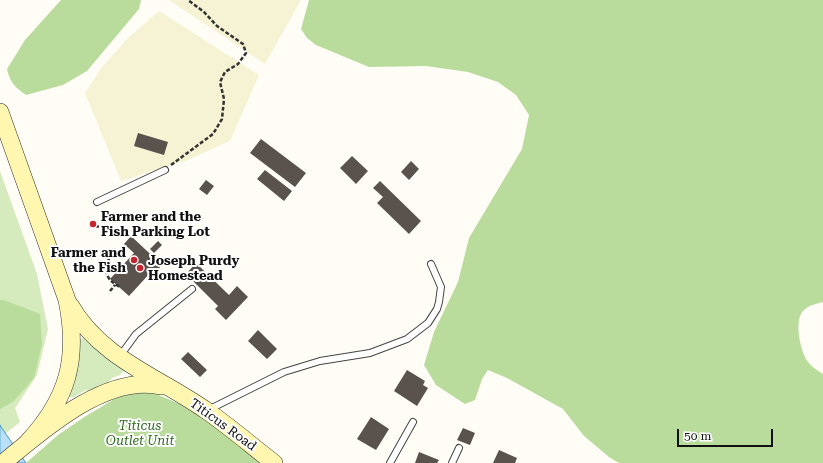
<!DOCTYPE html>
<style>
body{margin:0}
#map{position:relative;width:823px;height:463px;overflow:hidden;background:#fffdf5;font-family:"Roboto Serif",serif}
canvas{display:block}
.scale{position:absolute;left:677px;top:429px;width:96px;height:18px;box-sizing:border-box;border:2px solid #111;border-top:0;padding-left:5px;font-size:12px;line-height:14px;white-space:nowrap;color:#111;-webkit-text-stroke:3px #fff;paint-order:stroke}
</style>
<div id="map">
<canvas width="823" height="463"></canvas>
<div class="scale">50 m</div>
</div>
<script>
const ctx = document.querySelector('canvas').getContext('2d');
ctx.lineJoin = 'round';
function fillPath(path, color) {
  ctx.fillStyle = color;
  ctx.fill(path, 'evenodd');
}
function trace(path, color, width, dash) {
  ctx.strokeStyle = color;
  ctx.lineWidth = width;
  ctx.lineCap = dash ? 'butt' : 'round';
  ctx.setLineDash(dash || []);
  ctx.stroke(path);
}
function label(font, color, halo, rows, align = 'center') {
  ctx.font = font + ' "Roboto Serif",serif';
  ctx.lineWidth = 4;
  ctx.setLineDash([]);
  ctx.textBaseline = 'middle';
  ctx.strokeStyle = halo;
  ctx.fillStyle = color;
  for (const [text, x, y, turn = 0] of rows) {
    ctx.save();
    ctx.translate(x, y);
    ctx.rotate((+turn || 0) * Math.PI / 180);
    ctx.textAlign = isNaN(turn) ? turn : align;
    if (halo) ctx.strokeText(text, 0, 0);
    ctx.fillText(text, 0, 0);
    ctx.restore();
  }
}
fillPath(new Path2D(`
 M169,0H301L265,64Z
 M159,11L259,75L230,141L188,160L121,181L85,93L102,67L129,37Z`), '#f6f3d4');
fillPath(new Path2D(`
 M0,171L37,274L48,329L37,375L15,408L20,422L0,438Z
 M84,337L124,369V371L120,375L112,378L98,396L86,390L72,398L68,396L79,342L81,339Z`), '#d5ebbd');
fillPath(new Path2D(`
 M61,0H141L139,9L87,71L63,85L26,95C15,87 10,83 7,69L25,40Z
 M309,0H823V302C815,304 809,305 803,311C794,321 800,348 806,359C810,366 817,370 823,374V463H619L609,457L584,436L563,409L507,378L488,370L482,379L475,400L465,404L436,385L424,365L434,332L458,282L469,238L522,149L529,115L516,95L498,82L468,72L426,66L369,67L316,45L307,38L301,29Z
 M0,300H4L40,314L42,344L34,378L13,402L0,409Z
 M137,392L156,394L180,404L205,419L263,463H26L58,435L86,416L116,398Z`), '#b9dc9c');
const water = new Path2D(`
 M0,425L1,427L26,463H2L0,459Z`);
fillPath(water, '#b9e0f7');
trace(water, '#3f96cf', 1);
fillPath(new Path2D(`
 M138,133L168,142L164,155L134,146Z
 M261,139L306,173L295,187L250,153Z
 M352,156L368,171L356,184L340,168Z
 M411,161L419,169L409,180L401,172Z
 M265,170L292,191L284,201L257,179Z
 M206,180L214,186L207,195L199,189Z
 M380,181L421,221L409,234L377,203L383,197L373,188Z
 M131,236L162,265L155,273L152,271L129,296L110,279L134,253L124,244Z
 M158,241L162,245L154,253L150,249Z
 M196,263L229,295L237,286L248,297L226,320L215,309L218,306L186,274Z
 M258,330L277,349L267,359L248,341Z
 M188,352L207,370L200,377L181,359Z
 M407,370L425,381L423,385L428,388L417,406L394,391Z
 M371,417L389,429L376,450L357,439Z
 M463,428L475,433L470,445L457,440Z
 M499,450L517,458L515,463H493Z
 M419,452L439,460L437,463H415Z`), '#5a524d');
const service = new Path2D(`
 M97,202L165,170
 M120,356L136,334L192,289
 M208,410L284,372L320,361L370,353L407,339L428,323L437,309L439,302L441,287L431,264
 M390,463L413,422
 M452,463L459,448`);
const secondary = new Path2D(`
 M0,112L67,300C79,359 68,399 27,443
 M70,305C101,359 159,377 207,411C230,427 252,446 274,463
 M3,463C42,431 106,373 161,386`);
trace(service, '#444', 8);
trace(secondary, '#333', 18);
trace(new Path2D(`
 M171,165L213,134L222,119L224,99L220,82L225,72L238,64L246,53L243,44L217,26L204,12L188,0
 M95,226L101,227
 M114,248C114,253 111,255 109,259C102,272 108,281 120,287
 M110,291L115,285`), '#333', 2.5, [4, 2]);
trace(service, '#fff', 6);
trace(secondary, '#fff6b0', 17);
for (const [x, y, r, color] of [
 [93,224,4,"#c4262e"],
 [134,260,4,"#c4262e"],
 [140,268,4,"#c4262e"]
]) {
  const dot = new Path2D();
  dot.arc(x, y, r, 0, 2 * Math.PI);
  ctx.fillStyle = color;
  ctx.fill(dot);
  trace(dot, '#fff', 1.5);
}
label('bold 13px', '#111', '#fff', [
 ["Farmer and the",101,217],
 ["Fish Parking Lot",101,232],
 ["Farmer and",126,253,"right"],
 ["the Fish",126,268,"right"],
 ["Joseph Purdy",148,261],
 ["Homestead",148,276]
], 'left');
label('13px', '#111', '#fff', [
 ["Titicus Road",223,425,36]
]);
label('italic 13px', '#2f6b1f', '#fff', [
 ["Titicus",140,426],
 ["Outlet Unit",140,441]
]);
</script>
